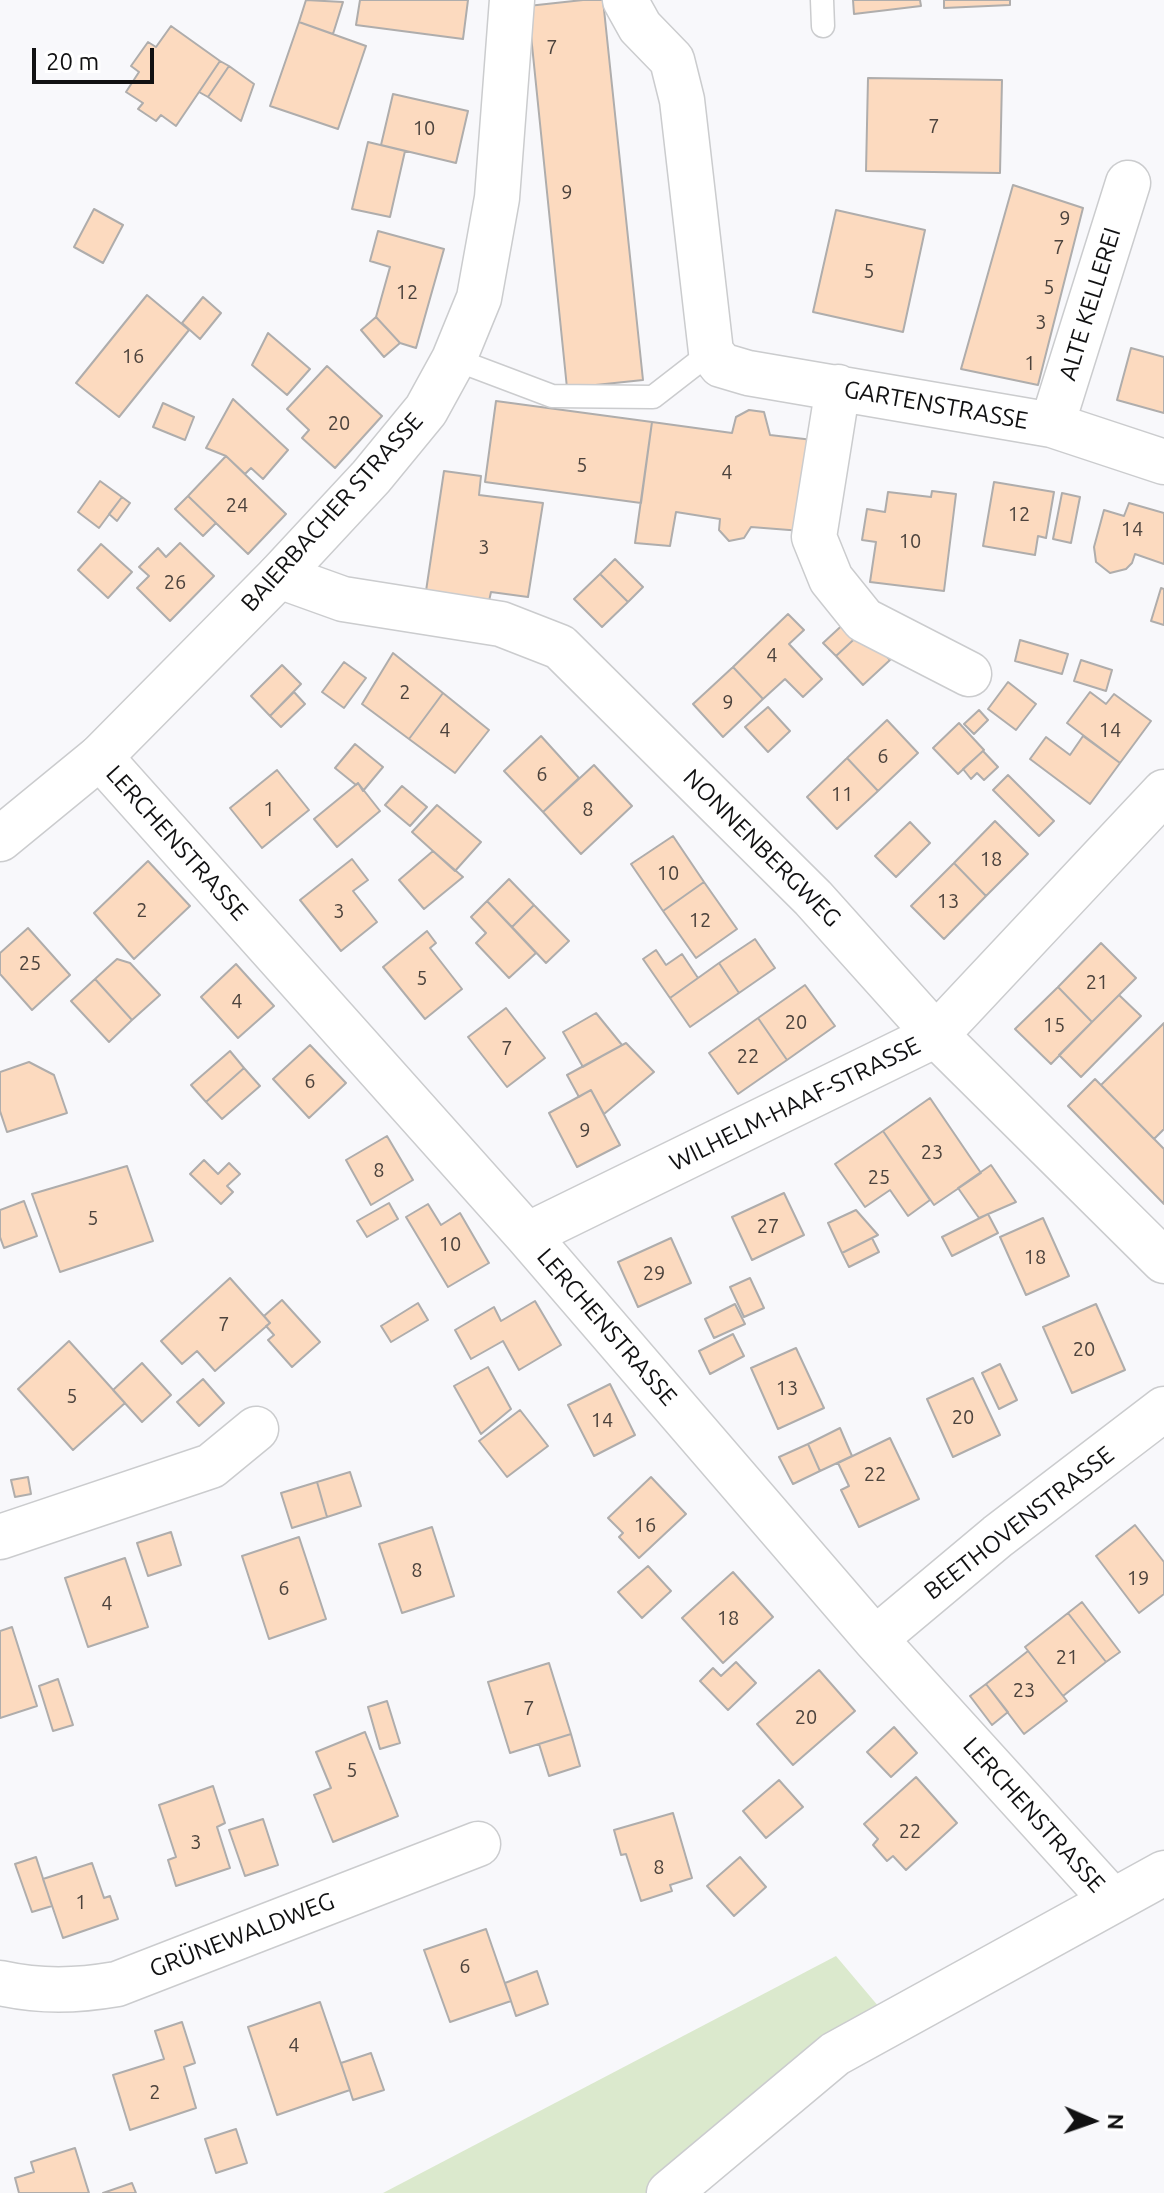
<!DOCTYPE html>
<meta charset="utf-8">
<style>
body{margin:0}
#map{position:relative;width:1164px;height:2193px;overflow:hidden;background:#f8f8fb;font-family:Ubuntu,sans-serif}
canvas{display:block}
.north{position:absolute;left:1052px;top:2081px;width:80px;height:80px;-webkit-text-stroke:6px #fff;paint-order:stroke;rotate:92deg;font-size:22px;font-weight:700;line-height:32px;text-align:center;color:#111112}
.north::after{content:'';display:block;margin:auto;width:28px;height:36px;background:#111112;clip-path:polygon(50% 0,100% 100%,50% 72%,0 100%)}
.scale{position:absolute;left:32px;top:48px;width:122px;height:36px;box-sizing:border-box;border:4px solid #111112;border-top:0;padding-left:10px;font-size:24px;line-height:28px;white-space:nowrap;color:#111112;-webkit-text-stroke:6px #fff;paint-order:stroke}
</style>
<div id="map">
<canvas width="1164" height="2193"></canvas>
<div class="north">N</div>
<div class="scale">20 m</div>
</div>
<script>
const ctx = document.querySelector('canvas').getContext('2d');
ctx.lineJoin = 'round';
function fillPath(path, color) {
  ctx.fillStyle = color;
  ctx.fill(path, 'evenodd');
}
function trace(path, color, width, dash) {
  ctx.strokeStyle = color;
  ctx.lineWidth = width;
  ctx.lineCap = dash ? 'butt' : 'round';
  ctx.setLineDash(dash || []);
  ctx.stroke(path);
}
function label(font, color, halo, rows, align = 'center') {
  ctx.font = font + ' Ubuntu,sans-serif';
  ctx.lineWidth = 7;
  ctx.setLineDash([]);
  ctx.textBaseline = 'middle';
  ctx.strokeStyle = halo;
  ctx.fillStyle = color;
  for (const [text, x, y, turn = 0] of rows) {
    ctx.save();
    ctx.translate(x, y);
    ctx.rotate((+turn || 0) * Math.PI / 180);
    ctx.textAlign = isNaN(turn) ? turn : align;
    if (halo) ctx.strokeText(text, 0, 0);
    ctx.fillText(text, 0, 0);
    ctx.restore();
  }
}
fillPath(new Path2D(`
 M836,1956L879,2007L649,2193H383Z`), '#dbe9cd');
const building = new Path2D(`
 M306,0L343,2L333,34L299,22Z
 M360,0H468L463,39L356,25Z
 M583,0H603L643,380L567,388L528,6Z
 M853,0H920L921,6L854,14Z
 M944,0H1010V5L944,8Z
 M299,22L366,46L338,129L270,106Z
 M171,26L220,61L176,126L161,115L156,121L138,109L143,103L126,92L139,72L131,66L148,42L156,47Z
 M220,61L229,66L208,97L199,92Z
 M229,66L254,84L241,121L208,97Z
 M868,78L1002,80L1000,173L866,171Z
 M393,94L468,111L456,163L381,145Z
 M368,142L405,151L390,217L352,209Z
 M1013,185L1083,208L1038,385L961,369Z
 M94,209L123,225L103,263L74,247Z
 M836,210L925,230L903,332L813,312Z
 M378,231L444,249L416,348L400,343L376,317L390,267L370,261Z
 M147,295L189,330L119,417L76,383Z
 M203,297L221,313L200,339L182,323Z
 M376,317L400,343L384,357L361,330Z
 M268,333L310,369L287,395L252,365Z
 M1131,348L1164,357V413L1117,400Z
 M327,366L382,416L335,468L302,438L309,430L287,409Z
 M233,399L288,450L263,479L251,468L245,474L226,456L206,448Z
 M496,401L652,422L641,503L485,482Z
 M163,403L194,417L185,440L153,427Z
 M749,410L764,412L770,435L813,440L802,531L751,527L744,538L729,541L719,530L720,519L676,512L670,546L635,543L652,422L732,433L736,417Z
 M226,456L286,514L248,554L188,496Z
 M444,471L481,476L479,495L543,503L528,597L491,592L489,601L426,591Z
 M100,481L122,497L99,528L78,512Z
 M994,482L1054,492L1046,538L1038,536L1035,555L983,546Z
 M932,491L956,494L944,591L870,582L876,542L862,540L867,509L885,512L888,492L931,497Z
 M1062,493L1080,497L1071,543L1053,539Z
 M188,496L216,523L203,536L175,509Z
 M122,497L130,503L117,521L109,514Z
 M1129,503L1164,513V564L1135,554L1132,563L1126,569L1110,573L1096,562L1094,547L1104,510L1124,516Z
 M180,543L214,576L170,621L137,588L149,576L139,567L158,548L166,557Z
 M101,544L132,572L108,598L78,570Z
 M615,559L643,587L628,602L600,574Z
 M600,574L628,602L602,627L574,599Z
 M1161,588L1164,589V625L1151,621Z
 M788,614L804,630L789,644L822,679L803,697L785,679L763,699L733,667Z
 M850,618L863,631L836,656L823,643Z
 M863,631L890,660L863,685L836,656Z
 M1020,640L1068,654L1062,674L1015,661Z
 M393,653L443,693L409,739L362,704Z
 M1081,660L1112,670L1106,691L1074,681Z
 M344,662L366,678L344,708L322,692Z
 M282,665L301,684L270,716L251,696Z
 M733,667L763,699L723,737L693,704Z
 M1008,682L1036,704L1016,730L988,709Z
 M294,692L305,704L281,727L270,716Z
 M1090,692L1106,704L1114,694L1151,721L1120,763L1067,723Z
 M443,693L489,730L455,773L409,739Z
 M768,707L790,731L768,752L745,727Z
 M979,710L988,720L974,734L964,724Z
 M887,720L918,753L878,791L847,758Z
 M959,723L984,750L958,774L933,748Z
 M541,736L579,778L543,812L504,771Z
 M1083,736L1120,763L1090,804L1030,759L1046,737L1070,755Z
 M355,744L383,767L363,791L358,783L356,785L335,768Z
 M983,751L998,767L984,780L977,773L971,779L963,769Z
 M847,758L878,791L837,829L807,797Z
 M594,765L632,806L581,854L543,812Z
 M277,770L309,810L262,848L230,808Z
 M1008,775L1054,821L1039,836L993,790Z
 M358,783L380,811L337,847L314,819Z
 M402,786L427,807L410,826L385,805Z
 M437,805L481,842L455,871L412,832Z
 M995,821L1028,854L986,896L954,863Z
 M910,822L930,843L896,877L875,856Z
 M673,836L704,882L663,911L631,864Z
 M433,851L463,877L424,909L399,880Z
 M352,859L368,880L353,891L377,922L341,951L300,900Z
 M148,861L190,906L134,959L94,913Z
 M954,863L986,896L944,939L911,906Z
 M509,879L534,905L512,927L487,901Z
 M704,882L737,929L696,958L663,911Z
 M487,901L536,953L509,978L476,943L486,933L471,917Z
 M534,905L569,941L546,963L512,927Z
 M28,928L70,975L32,1010L0,974V953Z
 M427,931L436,943L430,948L462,989L425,1019L383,967Z
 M755,939L775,968L739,993L719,963Z
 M1101,943L1136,978L1092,1022L1058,987Z
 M656,950L666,965L682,954L698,978L670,998L643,959Z
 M117,959L130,963L160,995L132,1020L95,979Z
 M719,963L739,993L690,1027L670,998Z
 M236,964L274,1006L238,1038L201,997Z
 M95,979L132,1020L109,1042L71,1001Z
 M805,985L835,1026L787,1060L758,1018Z
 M1058,987L1092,1022L1051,1064L1015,1029Z
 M1119,995L1141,1016L1081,1077L1059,1055Z
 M506,1008L545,1058L507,1087L468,1037Z
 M596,1013L622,1045L583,1067L563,1032Z
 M758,1018L787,1060L738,1094L709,1053Z
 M1164,1023V1129L1154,1139L1101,1085Z
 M626,1043L654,1072L604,1114L591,1090L579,1097L567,1075Z
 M310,1045L346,1083L309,1118L273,1079Z
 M230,1051L244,1068L206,1102L191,1085Z
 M29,1062L54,1075L67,1113L7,1132L0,1111V1072Z
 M244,1068L260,1086L222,1119L206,1102Z
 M1095,1079L1164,1149V1204L1068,1106Z
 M591,1090L620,1145L577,1167L549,1113Z
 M930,1098L981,1173L934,1205L883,1131Z
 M883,1131L930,1200L908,1216L890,1190L865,1207L835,1164Z
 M387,1136L413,1180L371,1205L346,1160Z
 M204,1160L218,1174L229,1163L240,1174L227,1186L233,1192L221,1204L190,1174Z
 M991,1165L1016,1202L979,1218L958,1188Z
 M127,1166L153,1241L60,1272L32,1194Z
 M784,1193L804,1235L752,1260L732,1217Z
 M24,1201L37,1236L4,1248L0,1237V1210Z
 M389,1203L398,1219L367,1237L357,1221Z
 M428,1204L441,1225L460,1213L489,1263L448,1287L406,1217Z
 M856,1210L878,1235L842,1253L828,1223Z
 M988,1214L998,1233L952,1256L942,1237Z
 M1043,1218L1069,1276L1026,1295L1000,1237Z
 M671,1238L691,1283L638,1307L618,1262Z
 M872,1238L879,1252L849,1267L842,1253Z
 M230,1278L270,1323L215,1371L197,1351L182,1364L161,1341Z
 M750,1278L764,1308L744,1317L730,1287Z
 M282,1300L320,1342L292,1367L268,1340L274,1335L266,1326L270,1323L264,1316Z
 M535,1301L561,1345L519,1370L503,1341L471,1359L455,1330L494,1307L501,1321Z
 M418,1303L428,1320L391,1342L381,1326Z
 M735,1304L745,1324L714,1338L705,1319Z
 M1096,1304L1125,1370L1072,1393L1043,1327Z
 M733,1334L744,1356L710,1374L699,1351Z
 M69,1341L125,1403L73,1450L18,1389Z
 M796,1348L824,1408L778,1429L751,1368Z
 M142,1363L171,1395L142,1422L113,1390Z
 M1000,1364L1017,1400L999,1409L982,1373Z
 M488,1367L511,1409L481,1434L454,1386Z
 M973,1378L1000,1435L953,1457L927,1399Z
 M203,1379L224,1403L199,1426L177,1402Z
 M610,1384L635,1435L594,1456L568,1405Z
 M520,1410L548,1446L507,1477L479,1441Z
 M840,1428L852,1456L820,1471L808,1444Z
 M890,1438L919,1499L859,1527L841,1490L849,1486L838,1463Z
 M808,1444L820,1471L793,1484L779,1457Z
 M350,1472L361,1506L327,1517L317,1482Z
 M28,1477L31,1494L15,1497L11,1480Z
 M651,1477L686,1514L639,1558L619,1537L623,1533L608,1518Z
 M317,1482L327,1517L292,1528L281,1493Z
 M1135,1525L1164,1562V1594L1139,1613L1096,1556Z
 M432,1527L454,1596L402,1613L379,1544Z
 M171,1532L181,1565L148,1576L137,1543Z
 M299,1537L326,1619L269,1639L242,1556Z
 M125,1558L148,1627L88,1647L65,1578Z
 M648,1566L671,1591L642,1618L618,1592Z
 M733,1572L773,1617L723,1663L682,1618Z
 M1082,1602L1120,1652L1106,1662L1068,1613Z
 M1068,1613L1106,1662L1063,1696L1025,1647Z
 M12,1627L37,1706L0,1718V1631Z
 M1028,1651L1067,1701L1024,1734L986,1684Z
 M736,1662L756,1683L728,1710L700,1681L713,1668L721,1676Z
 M549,1663L571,1734L510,1753L488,1682Z
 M819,1670L855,1711L793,1765L757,1724Z
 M58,1679L73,1725L53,1731L39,1686Z
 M986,1684L1008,1712L992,1725L970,1696Z
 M387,1701L400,1743L380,1749L368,1707Z
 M894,1727L917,1753L891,1777L867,1752Z
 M365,1732L398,1816L333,1842L314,1795L331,1788L316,1752Z
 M571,1734L580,1766L549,1776L539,1744Z
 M916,1777L957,1823L906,1870L893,1856L887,1861L873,1845L878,1839L864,1824Z
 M779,1780L803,1807L766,1838L743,1811Z
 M213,1786L225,1823L217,1827L230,1868L176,1886L168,1860L176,1857L159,1805Z
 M673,1813L692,1878L670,1885L672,1891L641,1901L626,1854L621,1855L614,1830Z
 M263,1819L278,1865L245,1876L229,1830Z
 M36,1857L52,1906L32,1912L15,1864Z
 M740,1857L766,1887L734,1916L707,1886Z
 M92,1863L104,1898L110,1896L118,1919L63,1938L43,1879Z
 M486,1929L511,2001L450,2022L424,1950Z
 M537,1971L548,2004L516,2016L505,1983Z
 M320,2002L350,2090L277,2115L248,2027Z
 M182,2022L195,2063L184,2067L196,2108L130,2130L113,2075L164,2059L155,2031Z
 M371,2053L384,2090L353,2100L341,2063Z
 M236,2129L247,2163L216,2173L205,2139Z
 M75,2148L89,2193H19L15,2178L34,2172L31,2162Z
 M132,2183L136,2193H103Z`);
fillPath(building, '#fcdabf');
trace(building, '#afadac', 2);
const service = new Path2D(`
 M822,0L823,26
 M454,359L552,396L653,397L711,352`);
const minor = new Path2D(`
 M625,0L640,27L672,60L682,100L711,352L721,365L748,373L1052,425L1164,462
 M838,387L814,537L831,579L864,620L969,674
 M1052,425L1128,183
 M279,576L343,599L501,624L560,647L813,898L936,1035L1164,1261
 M100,757L527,1235L875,1639L1112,1900
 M527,1235L936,1035L1164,792
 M0,1537L211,1466L256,1429
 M875,1639L998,1536L1164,1409
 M0,1983C41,1992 76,1991 117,1984L478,1844
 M669,2193L835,2054L1164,1873`);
const tertiary = new Path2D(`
 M0,839L100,757L279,576L371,477L426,410L454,359L479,298L497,198L512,0`);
trace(service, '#cbccce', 25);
trace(minor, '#cbccce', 47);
trace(tertiary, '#cbccce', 47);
trace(service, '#fff', 22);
trace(minor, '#fff', 44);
trace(tertiary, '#fff', 44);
label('20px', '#4c433d', null, [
 ["7",552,47],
 ["7",934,126],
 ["10",424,128],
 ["9",567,192],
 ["9",1065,218],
 ["7",1059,247],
 ["5",869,271],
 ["5",1049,287],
 ["12",407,292],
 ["3",1041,322],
 ["16",133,356],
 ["1",1030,363],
 ["20",339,423],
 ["5",582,465],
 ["4",727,472],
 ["24",237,505],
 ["12",1019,514],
 ["14",1132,529],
 ["10",910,541],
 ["3",484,547],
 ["26",175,582],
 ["4",772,655],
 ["2",405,692],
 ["9",728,702],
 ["4",445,730],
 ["14",1110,730],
 ["6",883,756],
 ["6",542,774],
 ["11",842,794],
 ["1",269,809],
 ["8",588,809],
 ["18",991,859],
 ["10",668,873],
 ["13",948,901],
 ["2",142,910],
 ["3",339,911],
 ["12",700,920],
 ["25",30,963],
 ["5",422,978],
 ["21",1097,982],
 ["4",237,1001],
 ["20",796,1022],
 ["15",1054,1025],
 ["7",507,1048],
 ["22",748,1056],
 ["6",310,1081],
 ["9",585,1130],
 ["23",932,1152],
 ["8",379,1170],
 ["25",879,1177],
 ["5",93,1218],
 ["27",768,1226],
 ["10",450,1244],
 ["18",1035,1257],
 ["29",654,1273],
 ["7",224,1324],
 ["20",1084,1349],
 ["13",787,1388],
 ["5",72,1396],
 ["20",963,1417],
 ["14",602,1420],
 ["22",875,1474],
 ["16",645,1525],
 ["8",417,1570],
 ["19",1138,1578],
 ["6",284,1588],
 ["4",107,1603],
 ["18",728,1618],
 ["21",1067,1657],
 ["23",1024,1690],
 ["7",529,1708],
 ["20",806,1717],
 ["5",352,1770],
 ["22",910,1831],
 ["3",196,1842],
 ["8",659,1867],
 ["1",81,1902],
 ["6",465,1966],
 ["4",294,2045],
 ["2",155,2092]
]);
label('24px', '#111112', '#fff', [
 ["ALTE KELLEREI",1090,304,-73],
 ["GARTENSTRASSE",936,405,10],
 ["BAIERBACHER STRASSE",332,512,-48],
 ["LERCHENSTRASSE",177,843,48],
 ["NONNENBERGWEG",762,848,45],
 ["WILHELM-HAAF-STRASSE",795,1104,-26],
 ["LERCHENSTRASSE",607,1327,49],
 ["BEETHOVENSTRASSE",1019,1523,-38],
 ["LERCHENSTRASSE",1034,1815,48],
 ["GRÜNEWALDWEG",242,1935,-21]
]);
</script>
